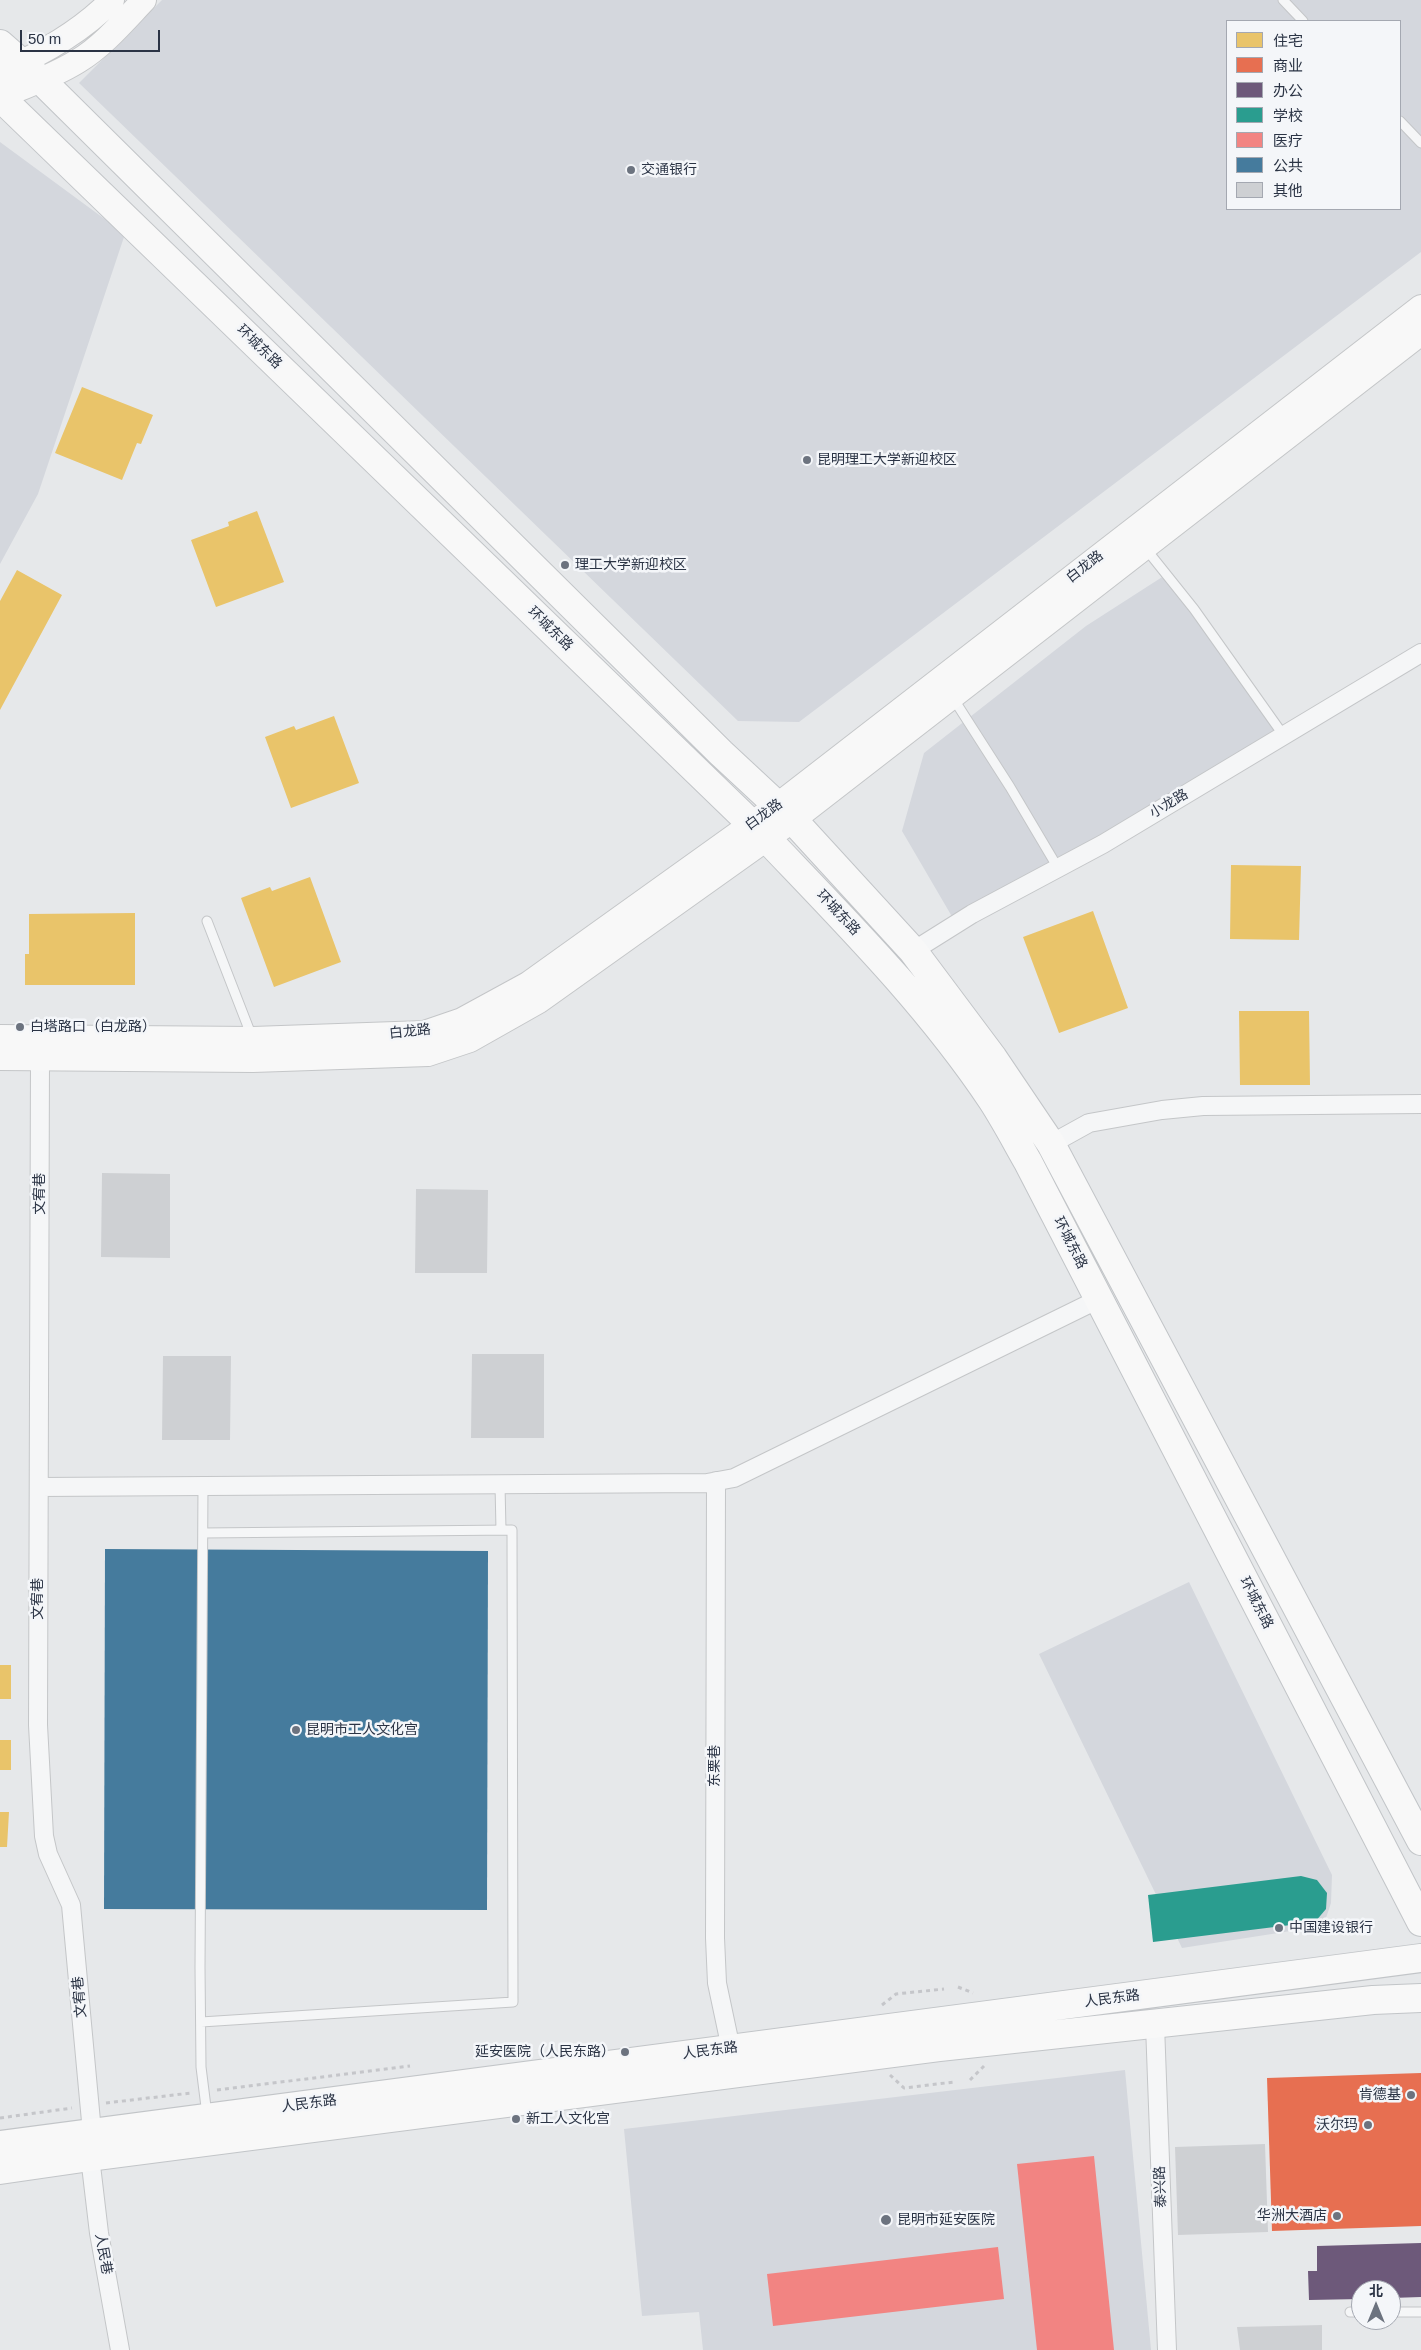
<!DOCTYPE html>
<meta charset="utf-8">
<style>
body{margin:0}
#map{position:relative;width:1421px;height:2350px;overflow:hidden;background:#e6e8ea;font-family:Arial,"Noto Sans SC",sans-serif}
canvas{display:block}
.legend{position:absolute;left:1226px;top:20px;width:175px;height:190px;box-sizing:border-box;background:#f4f6f9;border:1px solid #a4a8b1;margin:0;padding:6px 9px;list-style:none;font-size:15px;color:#2b3445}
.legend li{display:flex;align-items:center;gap:10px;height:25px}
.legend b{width:25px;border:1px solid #a4a8b1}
.north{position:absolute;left:1351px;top:2280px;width:50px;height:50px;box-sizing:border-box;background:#f4f6f9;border:1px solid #a4a8b1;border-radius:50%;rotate:0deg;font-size:14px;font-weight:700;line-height:20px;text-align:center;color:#2b3445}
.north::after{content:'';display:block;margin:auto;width:18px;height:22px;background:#6c737f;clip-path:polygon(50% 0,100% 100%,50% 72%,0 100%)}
.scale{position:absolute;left:20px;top:30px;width:140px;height:22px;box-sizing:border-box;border:2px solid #2b3445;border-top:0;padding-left:6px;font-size:15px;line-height:18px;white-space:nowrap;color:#2b3445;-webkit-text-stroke:4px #f4f6f9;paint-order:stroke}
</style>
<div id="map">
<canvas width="1421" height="2350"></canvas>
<ul class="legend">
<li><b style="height:14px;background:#e9c46a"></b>住宅</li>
<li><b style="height:14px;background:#e76f51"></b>商业</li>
<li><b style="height:14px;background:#6d597a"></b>办公</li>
<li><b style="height:14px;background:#2a9d8f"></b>学校</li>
<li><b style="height:14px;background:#f28482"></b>医疗</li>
<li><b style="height:14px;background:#457b9d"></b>公共</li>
<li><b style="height:14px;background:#ced0d3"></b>其他</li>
</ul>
<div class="north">北</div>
<div class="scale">50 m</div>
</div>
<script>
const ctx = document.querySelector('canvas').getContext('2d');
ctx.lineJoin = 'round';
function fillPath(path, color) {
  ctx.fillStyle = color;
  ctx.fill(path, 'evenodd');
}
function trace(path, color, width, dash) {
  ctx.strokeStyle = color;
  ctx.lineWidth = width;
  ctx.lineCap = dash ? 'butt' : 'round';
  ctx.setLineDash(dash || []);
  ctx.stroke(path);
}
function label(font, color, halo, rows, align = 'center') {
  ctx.font = font + ' Arial,"Noto Sans SC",sans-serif';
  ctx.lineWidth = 5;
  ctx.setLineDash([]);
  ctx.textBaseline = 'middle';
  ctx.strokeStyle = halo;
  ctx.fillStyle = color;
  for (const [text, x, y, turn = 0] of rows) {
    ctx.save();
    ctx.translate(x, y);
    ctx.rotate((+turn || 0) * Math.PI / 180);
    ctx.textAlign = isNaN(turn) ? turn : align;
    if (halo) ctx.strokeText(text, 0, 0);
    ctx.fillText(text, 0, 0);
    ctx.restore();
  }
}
fillPath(new Path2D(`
 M162,0H1421V252L799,722L738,721L79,83ZM1227,21H1400V209H1227Z
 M0,142L125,234L38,494L0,564Z
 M1170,572L1284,730L1015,888L954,920L902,831L924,753L1086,626Z
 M1189,1582L1332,1875L1331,1903L1326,1918L1310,1928L1182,1948L1039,1654Z
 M1125,2070L1151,2350H703L699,2312L642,2316L624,2129Z`), '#d4d7dd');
fillPath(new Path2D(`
 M82,387L153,415L141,444L137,443L122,480L55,453Z
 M257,511L284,582L216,607L191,540L229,526L228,522Z
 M17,570L62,595L0,710V601Z
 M334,716L359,783L291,808L265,737L294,726L296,730Z
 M1231,865L1301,866L1299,940L1230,939Z
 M310,877L341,962L274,987L241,898L270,887L272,891Z
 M1093,911L1128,1008L1059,1033L1023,937Z
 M135,913V985H25V954H29V914Z
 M1239,1011H1309L1310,1085H1240Z
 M0,1665H11V1699H0Z
 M0,1740H11V1770H0Z
 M0,1812H9L7,1847H0Z`), '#e9c46a');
fillPath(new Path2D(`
 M1421,2073V2226L1272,2231L1267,2078Z`), '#e76f51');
fillPath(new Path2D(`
 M1421,2243V2297L1391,2298V2290H1361V2299L1309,2300L1308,2271H1317V2246Z`), '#6d597a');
fillPath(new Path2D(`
 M1301,1876L1317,1880L1327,1893L1326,1909L1315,1922L1153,1942L1148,1895Z`), '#2a9d8f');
fillPath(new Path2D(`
 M1094,2156L1114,2350H1037L1017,2164Z
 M998,2247L1004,2299L773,2326L767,2274Z`), '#f28482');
fillPath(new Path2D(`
 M105,1549L488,1551L487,1910L104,1909Z`), '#457b9d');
fillPath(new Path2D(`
 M102,1173L170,1174V1258L101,1257Z
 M416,1189L488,1190L487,1273H415Z
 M472,1354H544V1438H471Z
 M163,1356H231L230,1440H162Z
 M1265,2144L1268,2232L1178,2235L1175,2147Z
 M1322,2325V2350H1240L1237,2327Z`), '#ced0d3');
const lane = new Path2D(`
 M1283,0L1303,21
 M1400,121L1421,143
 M1146,549L1194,609L1284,736
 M953,698L1010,787L1058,868
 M207,921L252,1037
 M500,1485L501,1530
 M203,1486L200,1967L201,2067L207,2115
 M201,2022L513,2002L512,1530L203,1533
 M1350,2312H1361
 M1391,2312H1421`);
const street = new Path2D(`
 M913,951L972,914L1103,844L1421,653
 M40,1058L38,1725L44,1836L48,1854L71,1905L92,2132
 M1051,1144L1089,1123L1162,1110L1203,1106L1421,1104
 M716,1481L715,1938L717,1983L731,2049
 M39,1487L707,1483L734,1478L1099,1299
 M1155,2025L1167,2350
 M90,2157L99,2233L120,2350`);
const secondary = new Path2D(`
 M0,72C42,54 81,32 112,0
 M0,97C26,86 54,76 78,61C103,46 124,21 144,0
 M0,1037L253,1039L424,1033L462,1020L528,984L778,805L1421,307
 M0,1058L253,1060L428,1054L470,1040L539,1001L793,820L1421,333`);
const primary = new Path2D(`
 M0,44L41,80L721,753L793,820L913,951L993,1058L1051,1144L1421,1841
 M0,97L767,839C846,922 928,1004 992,1100C1005,1120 1016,1141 1028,1162L1421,1922
 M0,2145L1421,1958
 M0,2170L90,2157L939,2047L1373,2000L1421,1998`);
trace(lane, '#c4c6c8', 11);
trace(street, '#c4c6c8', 20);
trace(secondary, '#c4c6c8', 26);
trace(primary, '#c2c5c8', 30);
trace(new Path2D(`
 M958,1987L973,1993
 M882,2005L896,1994L944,1989
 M890,2075L904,2088L954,2082
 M970,2080L984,2066
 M217,2090L410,2066
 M106,2103L191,2093
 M0,2118L72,2108`), '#c5c6ca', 3, [4, 4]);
trace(lane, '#f5f6f7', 9);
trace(street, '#f5f6f7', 18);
trace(secondary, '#f8f8f8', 24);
trace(primary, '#f8f8f8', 28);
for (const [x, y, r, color] of [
 [631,170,5,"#6c737f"],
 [807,460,5,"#6c737f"],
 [565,565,5,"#6c737f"],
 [20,1027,5,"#6c737f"],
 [296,1730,5,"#6c737f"],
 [1279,1928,5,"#6c737f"],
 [625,2052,5,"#6c737f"],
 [1411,2095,5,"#6c737f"],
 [516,2119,5,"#6c737f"],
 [1368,2125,5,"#6c737f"],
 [1337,2216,5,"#6c737f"],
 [886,2220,6,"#6c737f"]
]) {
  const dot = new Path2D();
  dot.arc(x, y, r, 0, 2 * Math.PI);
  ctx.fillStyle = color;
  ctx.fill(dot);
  trace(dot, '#f4f6f9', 2);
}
label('14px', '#2b3445', '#f4f6f9', [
 ["交通银行",641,170],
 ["昆明理工大学新迎校区",817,460],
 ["理工大学新迎校区",575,565],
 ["白塔路口（白龙路）",30,1027],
 ["昆明市工人文化宫",306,1730],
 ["中国建设银行",1289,1928],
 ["延安医院（人民东路）",615,2052,"right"],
 ["肯德基",1401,2095,"right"],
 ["新工人文化宫",526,2119],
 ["沃尔玛",1358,2125,"right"],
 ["华洲大酒店",1327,2216,"right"],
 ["昆明市延安医院",897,2220]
], 'left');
label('14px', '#2b3445', '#f4f6f9', [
 ["环城东路",259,347,44],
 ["白龙路",1085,567,-38],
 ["环城东路",550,629,44],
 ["小龙路",1169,804,-31],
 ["白龙路",764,815,-36],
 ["环城东路",838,913,47],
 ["白龙路",410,1032,-6],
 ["文宥巷",40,1194,-90],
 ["环城东路",1070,1243,63],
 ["文宥巷",38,1599,-90],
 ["环城东路",1256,1603,63],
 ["东栗巷",715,1766,-90],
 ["文宥巷",80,1997,-95],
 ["人民东路",1112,1999,-7],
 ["人民东路",710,2051,-7],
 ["人民东路",309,2104,-7],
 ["泰兴路",1161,2187,-92],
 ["人民巷",103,2254,80]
]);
</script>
